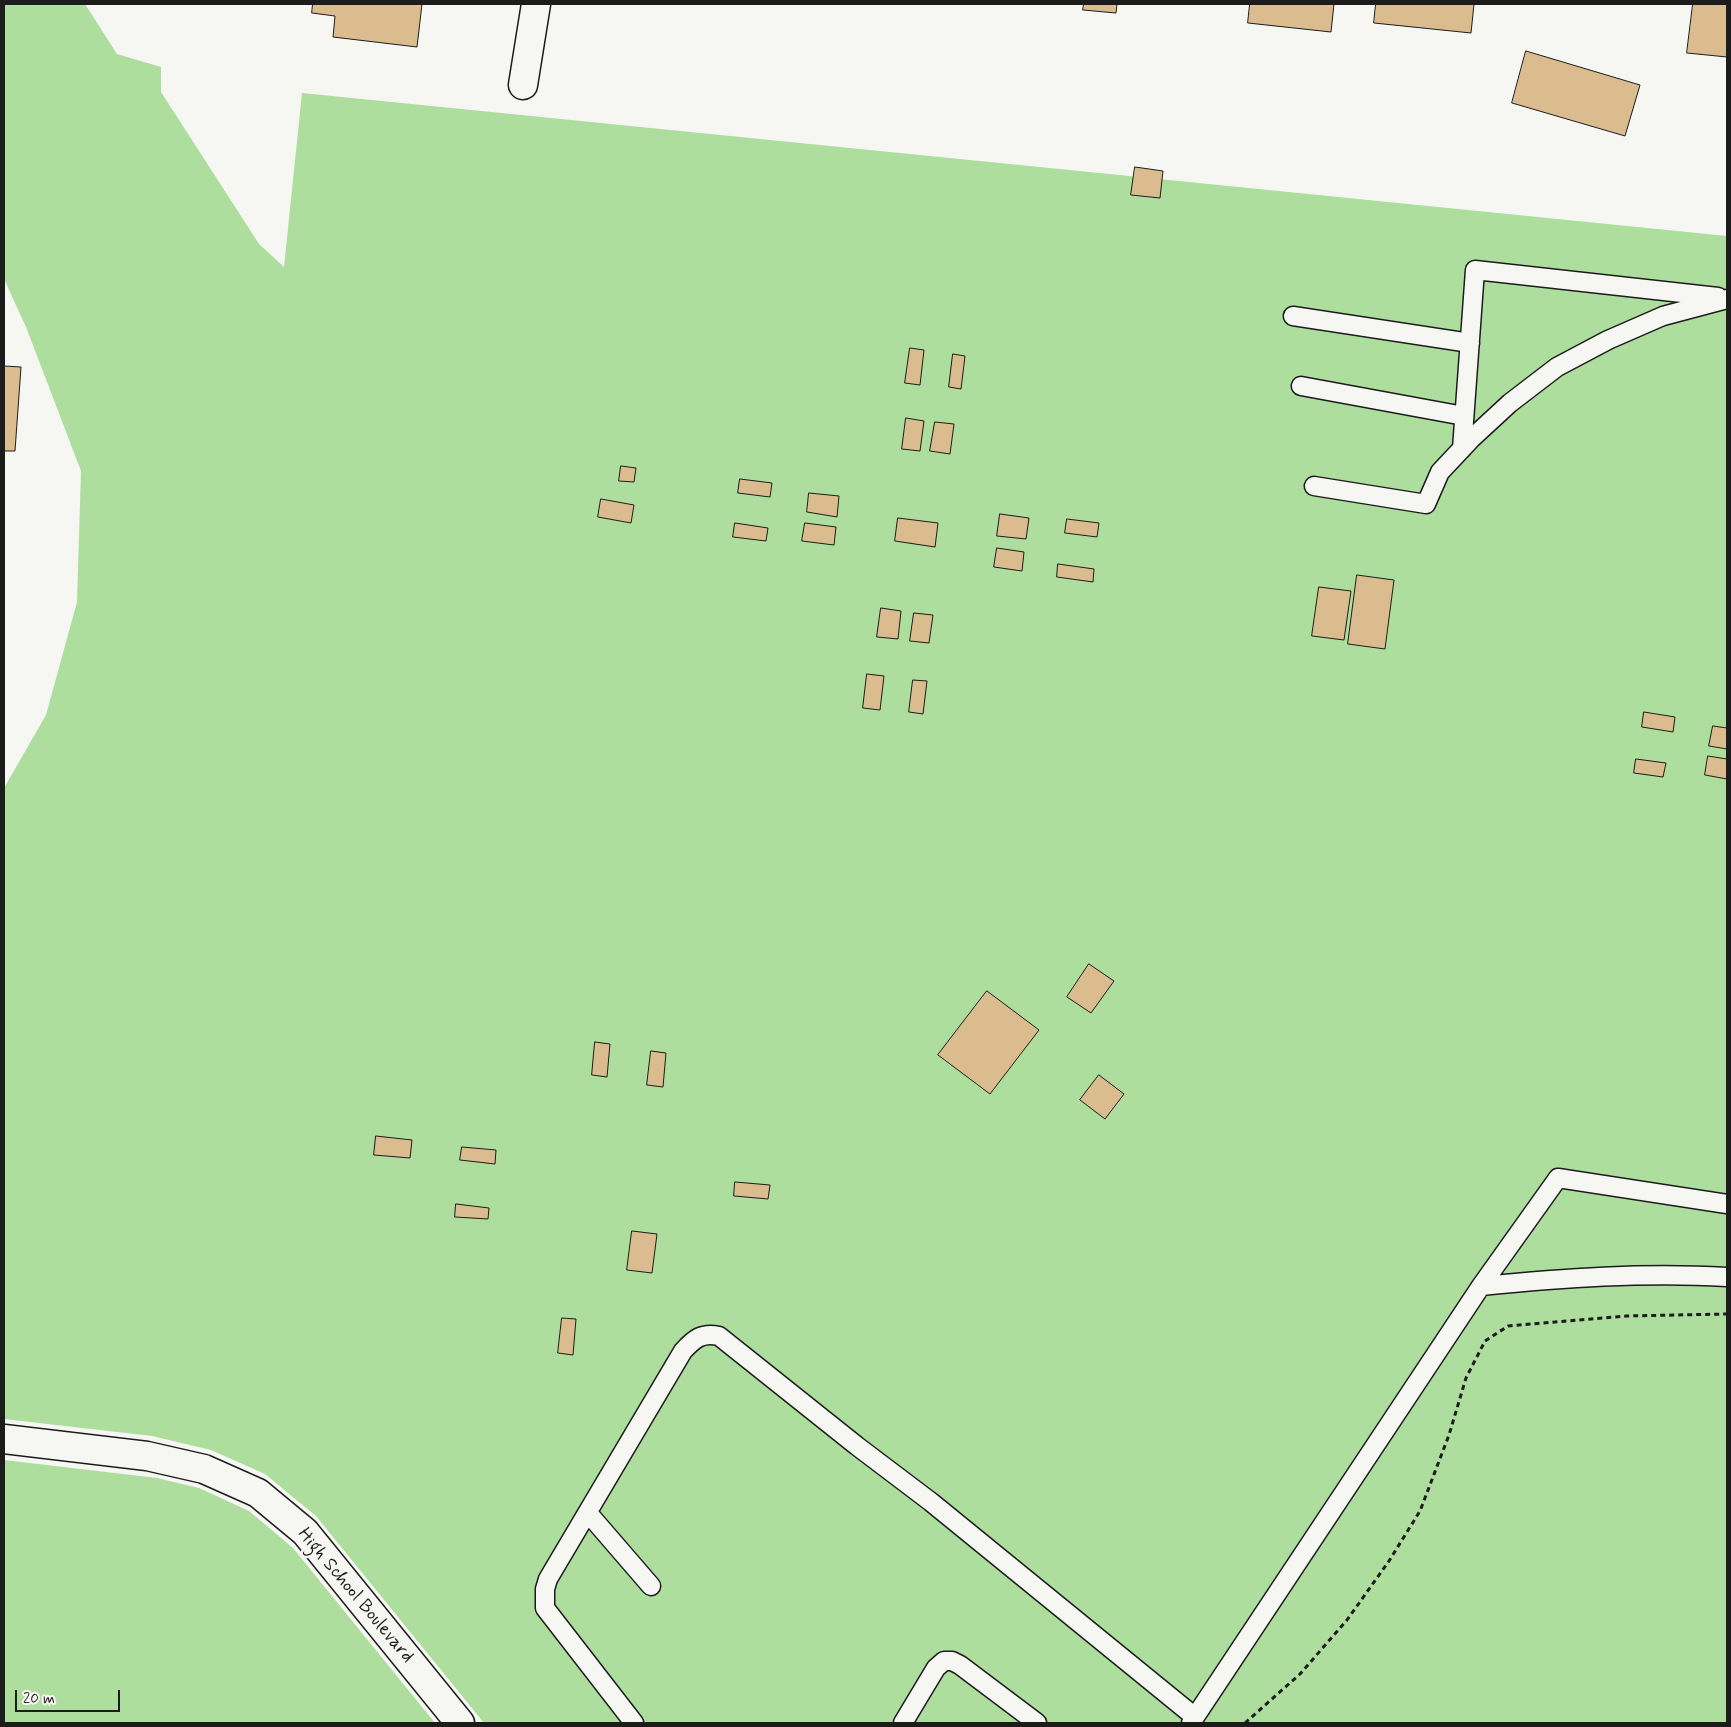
<!DOCTYPE html>
<style>
body{margin:0}
#map{position:relative;width:1731px;height:1727px;overflow:hidden;background:#f6f6f2;font-family:Mynerve,sans-serif}
canvas{display:block}
.frame{position:absolute;inset:0;border:5px solid #1c1c1c;pointer-events:none}
.scale{position:absolute;left:15px;top:1690px;width:105px;height:22px;box-sizing:border-box;border:2px solid #1c1c1c;border-top:0;padding-left:6px;font-size:15px;line-height:18px;white-space:nowrap;color:#1c1c1c;-webkit-text-stroke:4px #f6f6f2;paint-order:stroke}
</style>
<div id="map">
<canvas width="1731" height="1727"></canvas>
<div class="frame"></div>
<div class="scale">20 m</div>
</div>
<script>
const ctx = document.querySelector('canvas').getContext('2d');
ctx.lineJoin = 'round';
function fillPath(path, color) {
  ctx.fillStyle = color;
  ctx.fill(path, 'evenodd');
}
function trace(path, color, width, dash) {
  ctx.strokeStyle = color;
  ctx.lineWidth = width;
  ctx.lineCap = dash ? 'butt' : 'round';
  ctx.setLineDash(dash || []);
  ctx.stroke(path);
}
function label(font, color, halo, rows, align = 'center') {
  ctx.font = font + ' Mynerve,sans-serif';
  ctx.lineWidth = 5;
  ctx.setLineDash([]);
  ctx.textBaseline = 'middle';
  ctx.strokeStyle = halo;
  ctx.fillStyle = color;
  for (const [text, x, y, turn = 0] of rows) {
    ctx.save();
    ctx.translate(x, y);
    ctx.rotate((+turn || 0) * Math.PI / 180);
    ctx.textAlign = isNaN(turn) ? turn : align;
    if (halo) ctx.strokeText(text, 0, 0);
    ctx.fillText(text, 0, 0);
    ctx.restore();
  }
}
fillPath(new Path2D(`
 M4,4H85L117,54L161,67V92L259,244L284,267L302,93L1727,236V1723H484L316,1516L265,1474L211,1450L152,1436L4,1419V788L46,715L77,602L81,471L26,327L4,279Z
 M4,1460L157,1478L199,1488L249,1511L293,1548L435,1723H4Z`), '#aede9e');
const building = new Path2D(`
 M313,4H422L417,47L333,37L335,16L312,13Z
 M1084,4H1117L1116,13L1083,10Z
 M1250,4H1334L1331,32L1248,23Z
 M1376,4H1474L1471,33L1374,23Z
 M1693,4H1727V57L1687,53Z
 M1526,51L1640,85L1625,136L1512,103Z
 M1135,167L1163,171L1160,198L1131,195Z
 M910,348L924,350L920,385L905,383Z
 M953,354L965,356L961,389L949,387Z
 M4,366L21,367L15,451H4Z
 M906,418L924,421L920,451L902,449Z
 M935,422L954,424L950,454L930,451Z
 M621,466L636,468L634,482L619,481Z
 M740,479L772,483L770,497L738,493Z
 M809,493L839,496L837,517L807,512Z
 M601,499L634,505L631,523L598,517Z
 M1000,514L1029,518L1026,539L997,536Z
 M898,518L938,523L935,547L895,541Z
 M1067,519L1099,523L1097,537L1065,533Z
 M735,523L768,528L766,541L733,537Z
 M805,523L836,527L834,545L802,541Z
 M997,548L1024,552L1022,571L994,567Z
 M1058,564L1094,569L1093,582L1057,577Z
 M1357,575L1394,580L1385,649L1348,644Z
 M1319,587L1351,591L1344,640L1312,636Z
 M881,608L901,611L898,639L877,637Z
 M914,613L933,615L929,643L910,641Z
 M867,674L884,676L880,710L863,708Z
 M913,680L927,681L923,714L909,712Z
 M1644,712L1675,717L1673,732L1642,727Z
 M1713,726L1727,728V749L1709,746Z
 M1708,756L1727,759V779L1705,775Z
 M1636,759L1666,763L1663,777L1634,773Z
 M1089,964L1114,981L1091,1013L1067,997Z
 M987,991L1039,1030L990,1094L938,1055Z
 M595,1042L610,1044L607,1077L592,1075Z
 M651,1051L666,1053L663,1087L647,1085Z
 M1099,1075L1124,1094L1105,1119L1080,1100Z
 M376,1136L412,1140L410,1158L374,1155Z
 M462,1147L496,1150L495,1164L460,1160Z
 M735,1182L770,1185L768,1199L734,1196Z
 M456,1204L489,1208L488,1219L455,1217Z
 M632,1231L657,1234L652,1273L627,1270Z
 M562,1318L576,1319L573,1355L558,1353Z`);
fillPath(building, '#dbbc8e');
trace(building, '#1c1c1c', 1);
const lane = new Path2D(`
 M1293,316L1470,343
 M1301,386L1464,416
 M1462,449L1475,270L1718,297
 M1314,486L1426,504L1440,472L1471,439L1510,403L1557,367L1608,340L1663,316L1727,299
 M1481,1286L1558,1178L1727,1204
 M588,1513L651,1586
 M634,1723L545,1608V1589L548,1579L683,1351C694,1339 702,1332 719,1336L857,1446L931,1502L1195,1717
 M903,1723L936,1668L944,1661H952L960,1665L1037,1723
 M1191,1723L1481,1286C1562,1278 1645,1272 1727,1277`);
const street = new Path2D(`
 M523,85L536,4`);
const secondary = new Path2D(`
 M4,1439L147,1456L204,1469L258,1493L305,1532L460,1723`);
trace(lane, '#1c1c1c', 21);
trace(street, '#1c1c1c', 31);
trace(secondary, '#1c1c1c', 31);
trace(new Path2D(`
 M1245,1723L1300,1674L1347,1620L1389,1561L1420,1511L1449,1435L1466,1378L1485,1341L1508,1326L1626,1316L1727,1314`), '#1c1c1c', 3, [5, 4]);
trace(lane, '#f6f6f2', 18);
trace(street, '#f6f6f2', 28);
trace(secondary, '#f6f6f2', 28);
label('19px', '#1c1c1c', '#f6f6f2', [
 ["High School Boulevard",355,1596,50]
]);
</script>
